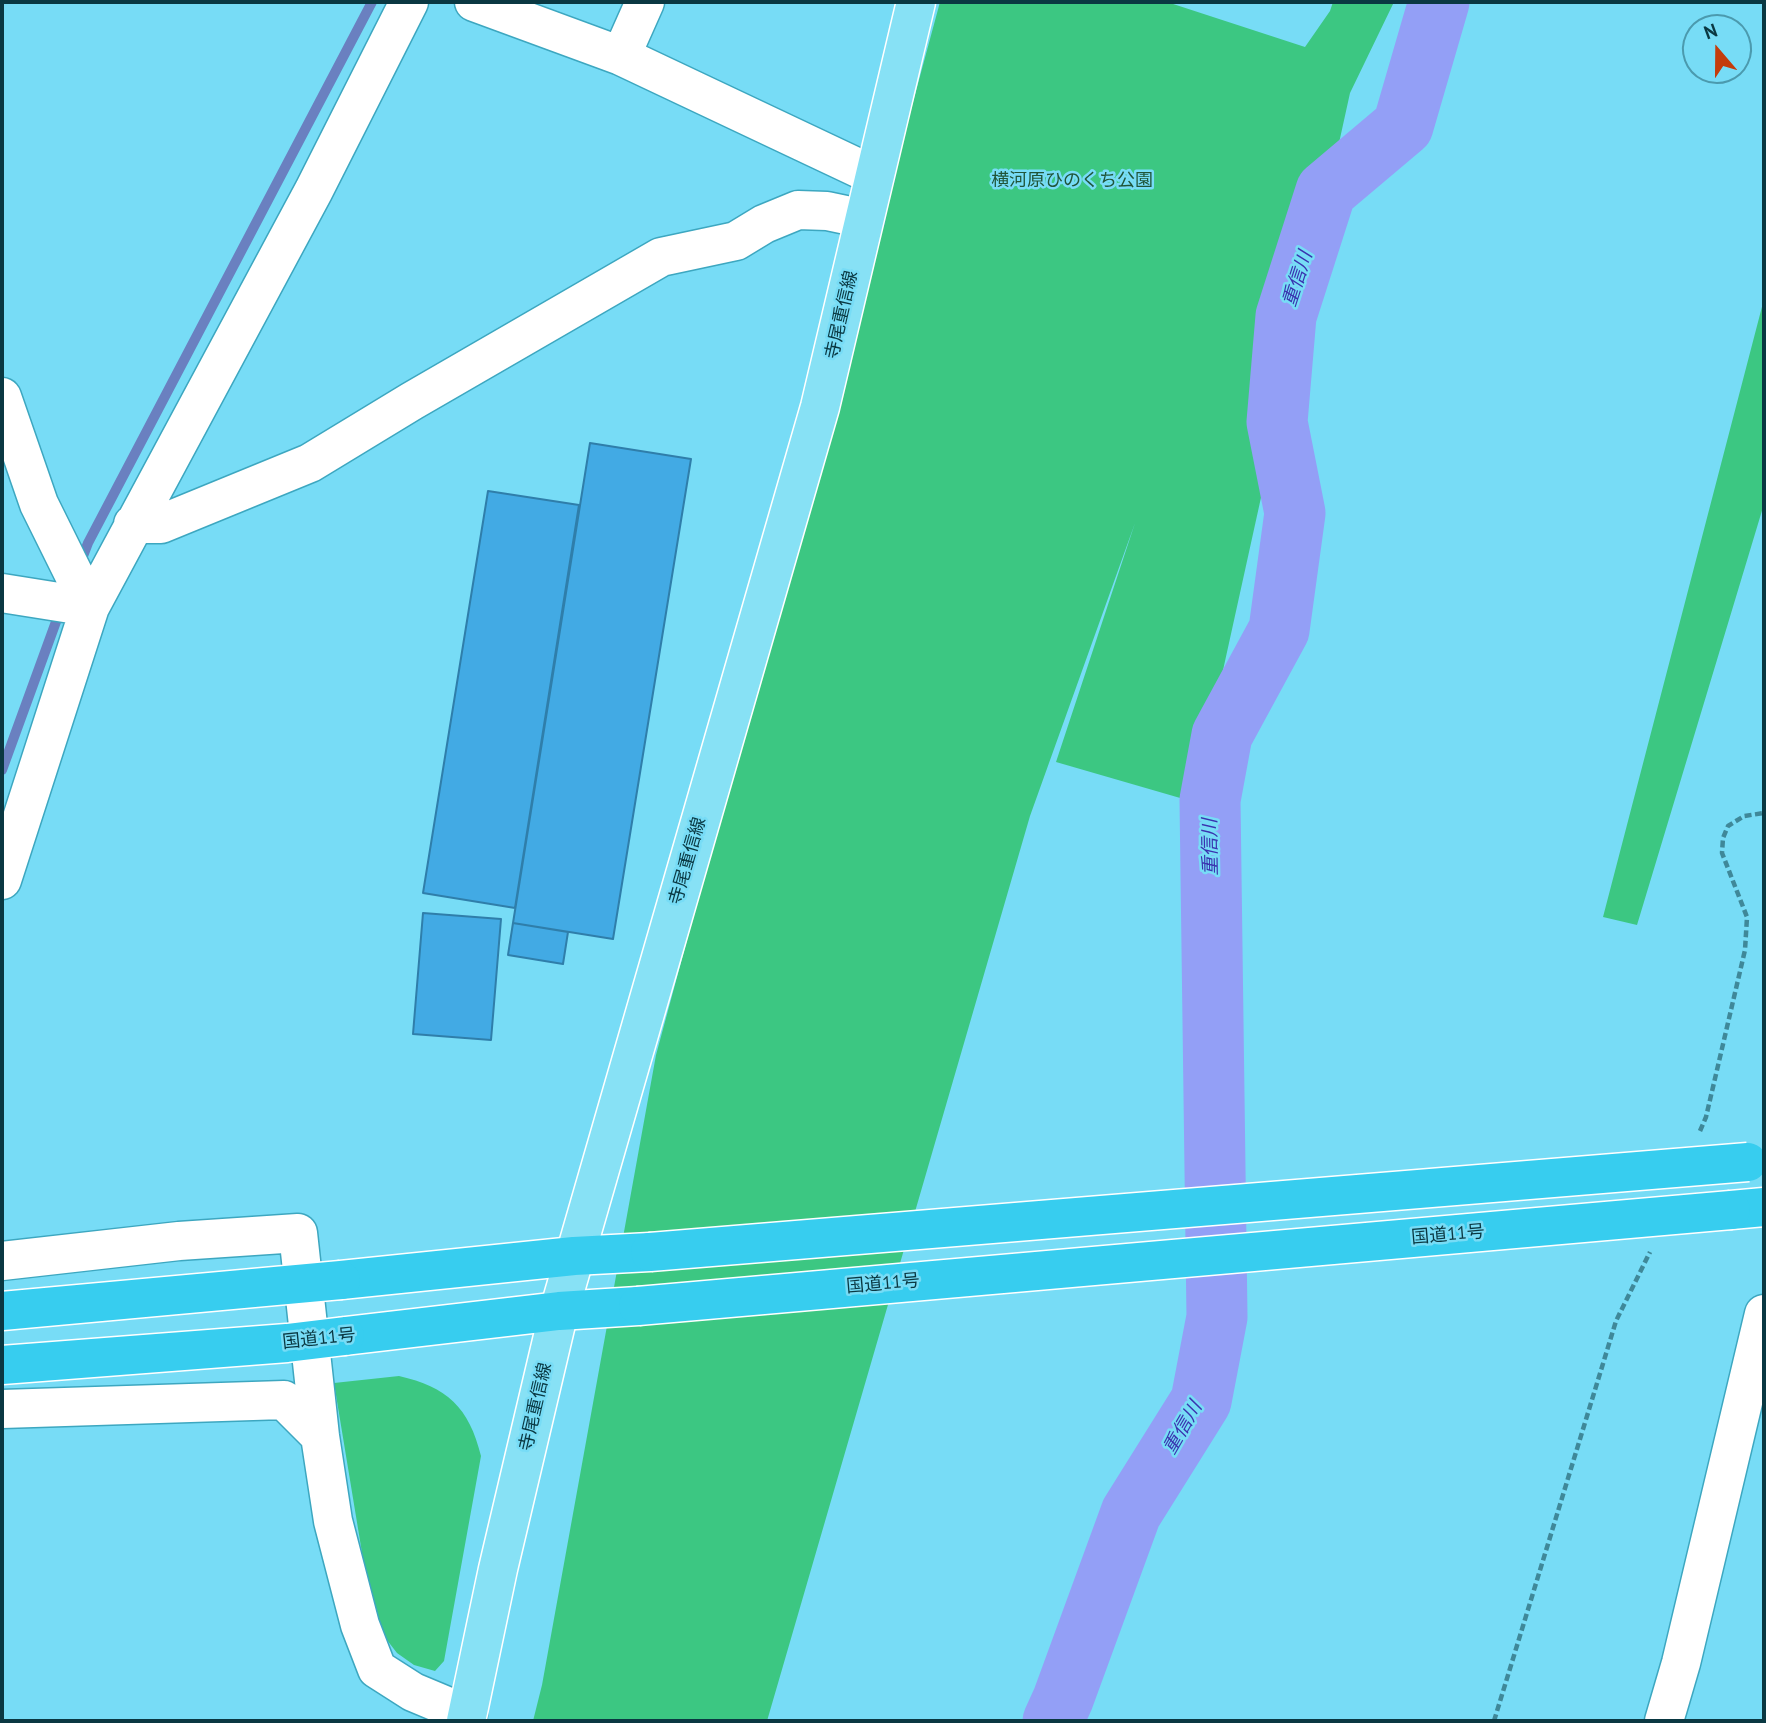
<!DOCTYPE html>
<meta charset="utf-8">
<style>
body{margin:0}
#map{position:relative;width:1766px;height:1723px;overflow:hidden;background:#77dcf6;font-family:"PT Sans",sans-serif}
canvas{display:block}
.frame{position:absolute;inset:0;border:4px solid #0a3842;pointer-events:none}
.north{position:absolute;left:1682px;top:14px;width:70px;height:70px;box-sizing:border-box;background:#77dcf6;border:2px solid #4b9aae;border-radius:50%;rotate:340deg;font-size:19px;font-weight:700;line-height:28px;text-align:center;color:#0a3842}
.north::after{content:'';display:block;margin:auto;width:24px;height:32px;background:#c43c0b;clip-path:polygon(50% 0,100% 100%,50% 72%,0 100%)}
</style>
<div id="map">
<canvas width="1766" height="1723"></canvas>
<div class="frame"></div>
<div class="north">N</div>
</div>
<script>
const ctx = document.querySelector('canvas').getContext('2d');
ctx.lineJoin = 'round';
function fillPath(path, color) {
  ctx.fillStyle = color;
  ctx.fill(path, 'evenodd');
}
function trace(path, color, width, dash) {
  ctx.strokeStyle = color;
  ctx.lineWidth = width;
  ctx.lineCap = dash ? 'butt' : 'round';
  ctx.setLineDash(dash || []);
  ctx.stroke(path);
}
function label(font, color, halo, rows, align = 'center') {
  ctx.font = font + ' "PT Sans","Noto Sans JP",sans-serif';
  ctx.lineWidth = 5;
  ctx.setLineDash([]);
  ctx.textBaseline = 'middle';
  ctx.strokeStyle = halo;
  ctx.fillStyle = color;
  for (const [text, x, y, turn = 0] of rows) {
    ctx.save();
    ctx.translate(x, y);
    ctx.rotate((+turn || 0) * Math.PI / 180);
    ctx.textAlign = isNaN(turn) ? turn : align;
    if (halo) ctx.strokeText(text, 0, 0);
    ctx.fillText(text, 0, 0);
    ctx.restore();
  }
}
fillPath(new Path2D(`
 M940,2H1167L1305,47L1330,11L1333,2H1394L1350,93L1194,802L1056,762L1135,523L1030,816L767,1721H533L542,1685L656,1055Z
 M1764,299V504L1637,925L1603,917Z
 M399,1376C447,1387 469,1407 481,1456L444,1661L435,1671L414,1665L397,1653L380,1631L366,1577L334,1383Z`), '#3cc782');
trace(new Path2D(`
 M80,564L88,543L372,2
 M2,770L61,608`), '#6a80c0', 10);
trace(new Path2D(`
 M1053,1721L1063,1699L1131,1513L1201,1401L1217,1317L1210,800L1222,735L1279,630L1295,513L1277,422L1286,316L1326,191L1403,126L1439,2`), '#939ff6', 61);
const building = new Path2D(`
 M590,443L691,459L613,939L513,923Z
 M488,491L579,505L515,908L423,893Z
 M423,913L501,919L491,1040L413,1034Z
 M513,923L568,932L563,964L508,955Z`);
fillPath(building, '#42aae4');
trace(building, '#2f7eaa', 2);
const minor = new Path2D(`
 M474,2L621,56L875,176
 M621,56L645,2
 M2,397L39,504L90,607
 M133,524H161L310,463L412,401L661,257L736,241L764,224L798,210L827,211L865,219
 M2,593L90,607
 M2,880L90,607L314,190L409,2
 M2,1261L179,1241L298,1233L320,1436L333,1521L360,1625L377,1669L413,1692L468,1715
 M2,1409L284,1400L320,1436
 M1664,1721L1681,1663L1764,1314`);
const major = new Path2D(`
 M466,1721L498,1569L559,1311L820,407L916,2`);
const highway = new Path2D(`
 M1731,1210L1764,1207
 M341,1280L574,1256L650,1252
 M345,1336L559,1311L638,1306`);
trace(minor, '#3da7c0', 41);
trace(major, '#fff', 41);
trace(highway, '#fff', 41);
trace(new Path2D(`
 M1700,1131L1706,1117L1745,950L1747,917L1722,853L1723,838L1728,826L1744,816L1764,813
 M1494,1721L1616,1321L1650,1252`), '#3f8899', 4.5, [7, 3.5]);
trace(minor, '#fff', 38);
trace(major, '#87e1f5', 38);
trace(highway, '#37cdef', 38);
const highwayBridge = new Path2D(`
 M650,1252L1748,1162
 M638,1306L1731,1210
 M2,1311L341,1280
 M2,1365L287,1343L345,1336`);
trace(highwayBridge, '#fff', 41, []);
trace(highwayBridge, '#37cdef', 38);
label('18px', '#205539', '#77dcf6', [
 ["横河原ひのくち公園",1072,181]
]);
label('18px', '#0a3842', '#77dcf6', [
 ["寺尾重信線",842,315,-77],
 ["寺尾重信線",688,861,-74],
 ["国道11号",1448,1235,-5],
 ["国道11号",883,1284,-5],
 ["国道11号",319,1339,-6],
 ["寺尾重信線",536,1407,-77]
]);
label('italic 19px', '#3a33af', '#77dcf6', [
 ["重信川",1298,279,-72],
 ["重信川",1211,847,-91],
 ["重信川",1183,1428,-60]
]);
</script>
